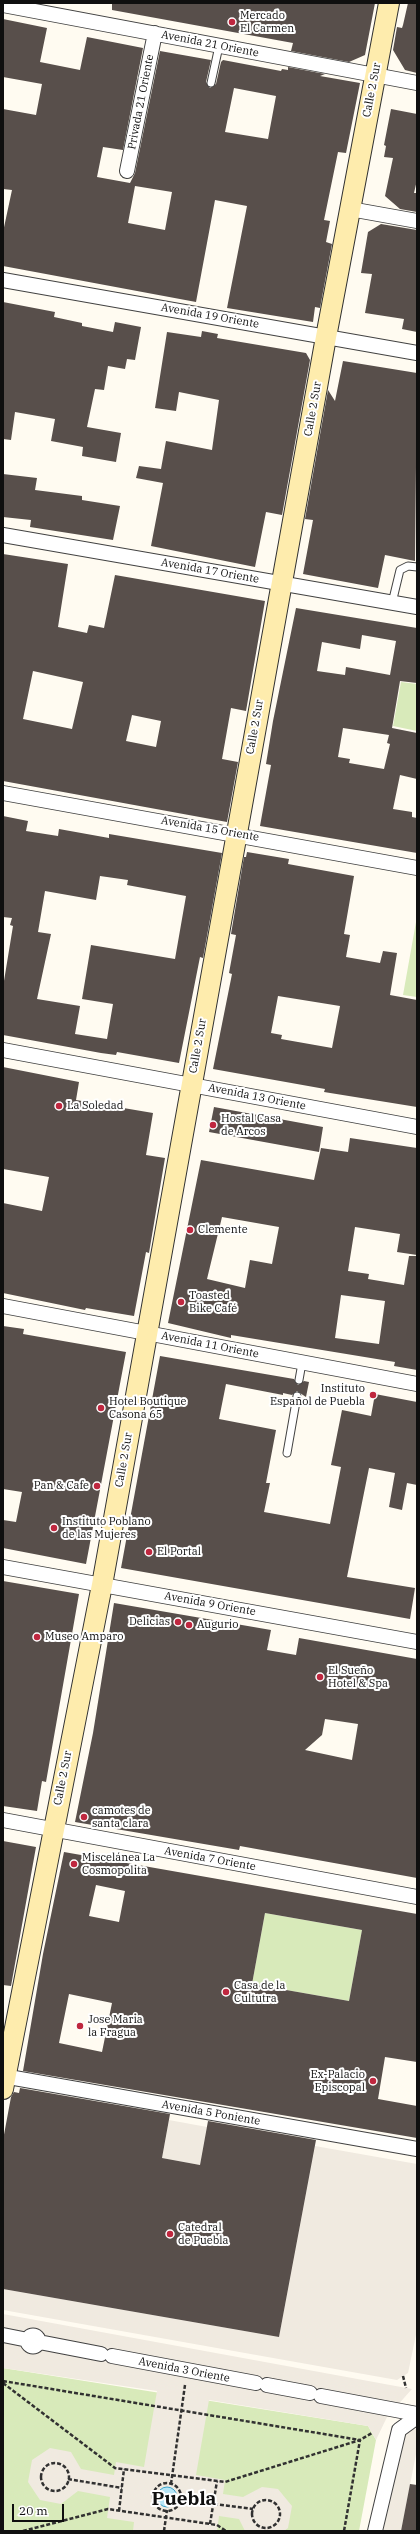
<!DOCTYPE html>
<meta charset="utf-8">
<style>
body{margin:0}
#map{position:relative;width:420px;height:2534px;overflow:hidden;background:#fffbf1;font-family:"IBM Plex Serif",serif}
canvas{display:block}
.frame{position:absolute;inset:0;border:4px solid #0f0f0f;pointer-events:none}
.scale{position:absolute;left:12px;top:2504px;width:52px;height:18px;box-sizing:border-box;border:2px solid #0f0f0f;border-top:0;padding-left:5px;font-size:12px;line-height:14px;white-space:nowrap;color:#0f0f0f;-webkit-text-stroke:3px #fff;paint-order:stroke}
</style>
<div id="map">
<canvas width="420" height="2534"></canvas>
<div class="frame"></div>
<div class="scale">20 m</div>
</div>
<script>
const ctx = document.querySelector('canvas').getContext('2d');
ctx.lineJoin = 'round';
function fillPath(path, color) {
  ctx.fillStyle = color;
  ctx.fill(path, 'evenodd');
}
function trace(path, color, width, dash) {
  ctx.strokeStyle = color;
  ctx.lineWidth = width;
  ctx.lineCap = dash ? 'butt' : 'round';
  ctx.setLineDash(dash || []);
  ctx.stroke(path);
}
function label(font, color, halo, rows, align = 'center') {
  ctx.font = font + ' "IBM Plex Serif",serif';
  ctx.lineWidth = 4;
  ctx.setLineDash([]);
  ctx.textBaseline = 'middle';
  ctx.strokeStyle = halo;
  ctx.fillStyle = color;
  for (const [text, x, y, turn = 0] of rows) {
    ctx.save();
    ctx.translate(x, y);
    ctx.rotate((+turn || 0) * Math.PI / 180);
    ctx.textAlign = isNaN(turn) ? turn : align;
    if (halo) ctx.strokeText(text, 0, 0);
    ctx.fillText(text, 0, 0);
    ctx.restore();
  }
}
fillPath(new Path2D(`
 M401,682L417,684V731L393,726Z
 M416,922H417V997L403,995Z
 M265,1913L362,1930L349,2001L252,1984Z
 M3,2368L368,2426L376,2440L359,2531H3Z`), '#d8eaba');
fillPath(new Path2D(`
 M169,2120L207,2127L200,2165L162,2158Z
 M315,2146L417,2164V2330L408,2373L397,2380L3,2310V2289L279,2337Z
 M3,2314L412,2389L387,2417L376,2440L368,2426L209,2400L196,2475L225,2480L223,2494L243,2497L262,2487L278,2489L292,2506L288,2528L284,2531H245L239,2519L219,2516L217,2531H133L134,2522L107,2518L110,2497L78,2491L61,2504L40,2500L28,2482L32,2460L50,2448L71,2452L81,2469L114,2475L116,2462L144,2467L157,2391L3,2368Z
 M409,2429H417V2449L401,2531H383L400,2441Z`), '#f0eae0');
const water = new Path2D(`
 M157 2497a10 10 0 1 1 20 0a10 10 0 1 1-20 0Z`);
fillPath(water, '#b6e5f6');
trace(water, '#3da4cd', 1);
fillPath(new Path2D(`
 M112,3H375L365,55L349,62L291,51L293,43L112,10Z
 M408,3H417V73L405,70L393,50L397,27L402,28L403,25Z
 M3,19L47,28L40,62L80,70L87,37L143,48L123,150L103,147L97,177L130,183L135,173L160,51L211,60L206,82L210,88L216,84L221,62L223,60L281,71L282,69L288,70V67L325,74L320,76L360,83L346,153L338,152L324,220L330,221L326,242L332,244L320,308L315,307L313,322L227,308L247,206L215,200L196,302L3,266V232L12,190L3,189V109L36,115L42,84L3,77ZM234,88L276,96L268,139L225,132ZM135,186L172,192L165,230L128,223Z
 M391,109L417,114V180L414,193H417V212L400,209L385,196L393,158L384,157L386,146L384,145Z
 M381,224L417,230V332L402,329L404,319L365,313L372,274L361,273L368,232Z
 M3,302L55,312L54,317L82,323V326L113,332L115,322L141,327L135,360L127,359L125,369L108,366L104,390L95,389L87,427L121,433L116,462L82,456L83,447L51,441L55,419L15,412L11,440L3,439Z
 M202,331L218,334L217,338L306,353L310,360L282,515L266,512L255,567L151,546L163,483L136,478L139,466L161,469L166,441L212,450L219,400L179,392L176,411L155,408L167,332L201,337Z
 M343,361L417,373L415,561L385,555L378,588L303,574L313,520L305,519L328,390L335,401Z
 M3,474L37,478L35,490L82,496V500L120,506L113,540L30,527L31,520L3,517Z
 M3,554L68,564L58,627L87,633L89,625L104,628L115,575L265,601L246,711L231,708L222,759L238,762L227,822L3,781ZM33,671L83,682L72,729L23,719ZM132,715L161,721L156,747L126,741Z
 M296,608L417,628V683L400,681L392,728L417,733V779L400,775L393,809L412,812V817L417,818V853L260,826L271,765L266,764L273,721ZM362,635L396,641L390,675L346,667L345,675L317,671L322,642L360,649ZM343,728L389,735L387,743L390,744L384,769L349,763L350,759L338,757Z
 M3,816L28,821L26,831L58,836L59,829L109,838V834L222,853L203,958L200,957L179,1063L117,1052L116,1055L101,1053L3,1035V987L13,926L10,925L12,918L3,917ZM100,876L128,880L127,885L186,896L175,959L91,945L82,999L113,1004L107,1039L75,1034L80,1006L37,999L51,934L38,932L45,891L96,900Z
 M247,852L289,859L288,864L354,876L344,934L350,935L346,957L380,963L383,951L397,953L390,995L417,1000V1107L324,1092L325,1089L213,1069L232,974L229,973L236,935L231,934L244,857H246ZM278,996L340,1006L332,1048L281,1039L282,1035L271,1033Z
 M3,1067L79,1082L76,1100L153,1113L146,1155L165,1158L149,1253L146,1252L134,1316L86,1308L85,1310L3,1293V1203L42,1211L49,1177L3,1169Z
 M214,1107L323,1127L319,1152L209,1132Z
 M350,1138L417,1148V1255L397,1252L400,1234L355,1227L348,1271L369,1274L368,1279L404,1285L409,1256H417V1370L394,1366L395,1362L231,1335V1338L168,1323L201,1160L314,1180L321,1148L348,1152ZM222,1217L279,1227L272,1264L250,1260L245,1288L207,1279ZM341,1295L385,1301L379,1344L335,1338Z
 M3,1326L24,1329L23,1334L126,1352L86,1564L3,1548V1520L16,1522L22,1492L3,1489Z
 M160,1356L294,1379L298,1385L304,1381L309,1382L306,1397L297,1391L292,1395L283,1393V1395L226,1384L219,1419L276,1430L266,1483H270L264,1512L330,1524L341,1467L331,1465L342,1410L371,1416L375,1394L417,1402V1485L407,1483L402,1510L389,1507L395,1473L369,1468L347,1577L415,1588L410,1619L121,1568Z
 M3,1581L79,1594L46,1782L42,1781L37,1811L3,1806Z
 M114,1603L271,1630L267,1650L296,1655L299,1638L417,1659V1878L240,1846L239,1850L75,1822L93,1733ZM325,1719L358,1724L352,1760L305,1750L322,1735Z
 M3,1841L36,1847L11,1986L3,1985Z
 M64,1852L417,1914V2062L385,2057L378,2099L417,2106V2138L23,2071L43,1954ZM96,1885L125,1891L119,1922L89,1916ZM265,1913L362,1930L349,2001L252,1984ZM69,1994L112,2003L102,2052L59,2043Z
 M20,2088L170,2114L162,2158L200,2165L208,2121L316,2140L279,2337L3,2289V2140L11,2097L14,2092L19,2093Z
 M410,2484L417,2485V2531H401Z`), '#584f4b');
const lane = new Path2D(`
 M211,83L219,46
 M392,603L400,570L408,566L417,567
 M299,1380L302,1363
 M287,1453L297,1396`);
const street = new Path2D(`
 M3,5L417,83
 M127,171L155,33
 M350,209L417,221
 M3,280L417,353
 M3,535L417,607
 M3,793L417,868
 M3,1050L417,1127
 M3,1306L417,1384
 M3,1567L417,1642
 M3,1820L417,1897
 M3,2076L417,2149
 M3,2335L28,2340
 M27.5 2341a5.5 5.5 0 1 1 11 0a5.5 5.5 0 1 1-11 0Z
 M39,2342L101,2354
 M112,2356L256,2383
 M267,2385L310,2393
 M321,2396L417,2414
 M375,2531L399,2430L417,2417`);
const secondary = new Path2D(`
 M3,2089L102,1585L326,337L389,3`);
trace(lane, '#424242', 9);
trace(street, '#424242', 16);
trace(secondary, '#313131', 22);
trace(new Path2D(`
 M403,2376L406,2388
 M3,2381L360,2440L344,2531
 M3,2383L115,2468L225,2482L360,2440L372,2433
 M41 2477a14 14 0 1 1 28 0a14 14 0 1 1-28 0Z
 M68,2479L122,2488
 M153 2497a14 14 0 1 1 28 0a14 14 0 1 1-28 0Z
 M171,2484L185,2385
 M252 2514a14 14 0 1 1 28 0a14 14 0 1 1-28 0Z
 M214,2504L253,2509
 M119,2511L124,2469
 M210,2524L217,2481
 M23,2531L108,2509L217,2525L226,2531
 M164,2531L167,2510`), '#313131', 2.5, [4, 2]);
trace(lane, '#fff', 7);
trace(street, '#fff', 14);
trace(secondary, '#feecad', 20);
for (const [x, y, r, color] of [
 [232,22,4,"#bf273f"],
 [59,1106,4,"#bf273f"],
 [213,1125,4,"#bf273f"],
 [190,1230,4,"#bf273f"],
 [181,1302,4,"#bf273f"],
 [373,1395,4,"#bf273f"],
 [101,1408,4,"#bf273f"],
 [97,1486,4,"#bf273f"],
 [54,1528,4,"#bf273f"],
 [149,1552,4,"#bf273f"],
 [178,1622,4,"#bf273f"],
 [189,1625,4,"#bf273f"],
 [37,1637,4,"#bf273f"],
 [320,1677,4,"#bf273f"],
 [84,1817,4,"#bf273f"],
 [74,1864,4,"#bf273f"],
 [226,1992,4,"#bf273f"],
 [80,2026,4,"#bf273f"],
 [373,2081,4,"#bf273f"],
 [170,2234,4,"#bf273f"]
]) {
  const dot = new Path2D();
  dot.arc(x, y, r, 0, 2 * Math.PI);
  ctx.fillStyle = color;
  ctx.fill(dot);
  trace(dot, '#fff', 1.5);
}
label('11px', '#0f0f0f', '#fff', [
 ["Mercado",240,16],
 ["El Carmen",240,29],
 ["La Soledad",67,1106],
 ["Hostal Casa",221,1119],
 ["de Arcos",221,1132],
 ["Clemente",198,1230],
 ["Toasted",189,1296],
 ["Bike Café",189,1309],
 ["Instituto",365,1389,"right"],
 ["Español de Puebla",365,1402,"right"],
 ["Hotel Boutique",109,1402],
 ["Casona 65",109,1415],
 ["Pan & Cafe",89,1486,"right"],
 ["Instituto Poblano",62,1522],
 ["de las Mujeres",62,1535],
 ["El Portal",157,1552],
 ["Delicias",170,1622,"right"],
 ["Augurio",197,1625],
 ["Museo Amparo",45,1637],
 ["El Sueño",328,1671],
 ["Hotel & Spa",328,1684],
 ["camotes de",92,1811],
 ["santa clara",92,1824],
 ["Miscelánea La",82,1858],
 ["Cosmopolita",82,1871],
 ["Casa de la",234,1986],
 ["Cultutra",234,1999],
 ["Jose Maria",88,2020],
 ["la Fragua",88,2033],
 ["Ex-Palacio",365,2075,"right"],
 ["Episcopal",365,2088,"right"],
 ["Catedral",178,2228],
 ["de Puebla",178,2241]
], 'left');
label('11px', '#0f0f0f', '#fff', [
 ["Avenida 21 Oriente",210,44,11],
 ["Calle 2 Sur",372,90,-79],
 ["Privada 21 Oriente",141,102,-79],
 ["Avenida 19 Oriente",210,316,10],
 ["Calle 2 Sur",313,409,-80],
 ["Avenida 17 Oriente",210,571,10],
 ["Calle 2 Sur",255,727,-80],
 ["Avenida 15 Oriente",210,829,10],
 ["Calle 2 Sur",198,1046,-80],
 ["Avenida 13 Oriente",257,1097,11],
 ["Avenida 11 Oriente",210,1345,11],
 ["Calle 2 Sur",124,1460,-80],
 ["Avenida 9 Oriente",210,1604,10],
 ["Calle 2 Sur",63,1778,-79],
 ["Avenida 7 Oriente",210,1859,10],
 ["Avenida 5 Poniente",211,2113,10],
 ["Avenida 3 Oriente",184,2370,11]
]);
label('bold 19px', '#0f0f0f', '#fff', [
 ["Puebla",184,2500]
]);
</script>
